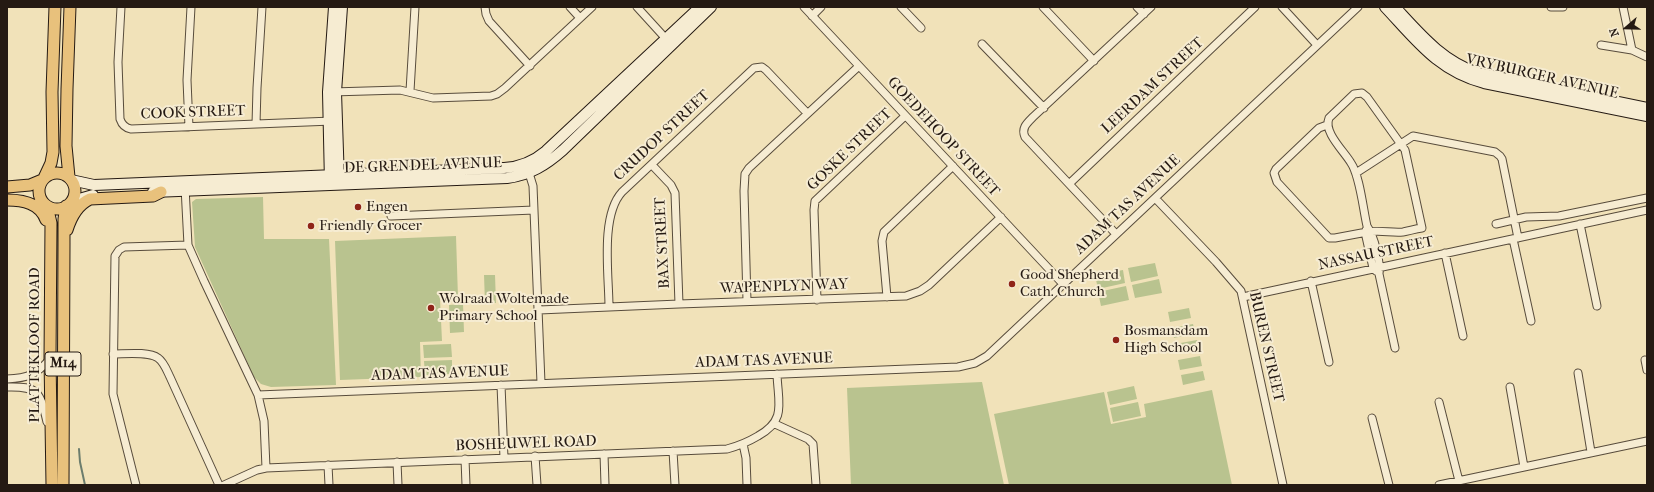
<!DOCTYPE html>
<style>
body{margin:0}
#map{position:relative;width:1654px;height:492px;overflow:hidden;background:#f1e2b9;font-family:"IM FELL French Canon",serif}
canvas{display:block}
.frame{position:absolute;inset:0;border:8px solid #251a13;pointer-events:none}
.north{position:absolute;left:1606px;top:8px;width:40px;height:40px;-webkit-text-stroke:3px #f6ecd2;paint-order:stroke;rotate:250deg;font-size:11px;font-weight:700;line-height:16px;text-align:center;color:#251a13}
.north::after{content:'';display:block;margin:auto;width:14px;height:18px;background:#251a13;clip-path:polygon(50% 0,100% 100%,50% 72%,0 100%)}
</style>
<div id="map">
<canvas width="1654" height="492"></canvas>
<div class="frame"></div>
<div class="north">N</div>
</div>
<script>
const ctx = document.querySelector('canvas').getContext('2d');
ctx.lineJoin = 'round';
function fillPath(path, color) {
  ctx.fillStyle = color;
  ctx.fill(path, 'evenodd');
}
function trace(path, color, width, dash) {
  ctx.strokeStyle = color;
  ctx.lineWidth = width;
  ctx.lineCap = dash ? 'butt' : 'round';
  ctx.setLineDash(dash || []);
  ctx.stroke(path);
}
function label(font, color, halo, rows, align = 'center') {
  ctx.font = font + ' "IM FELL French Canon",serif';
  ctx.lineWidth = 4;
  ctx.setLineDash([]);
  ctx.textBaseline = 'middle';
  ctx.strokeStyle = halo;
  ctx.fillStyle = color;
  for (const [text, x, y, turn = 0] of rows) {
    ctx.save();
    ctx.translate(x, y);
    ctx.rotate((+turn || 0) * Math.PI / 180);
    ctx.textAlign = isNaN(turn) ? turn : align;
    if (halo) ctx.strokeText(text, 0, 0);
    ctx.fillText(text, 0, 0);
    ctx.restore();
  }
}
fillPath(new Path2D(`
 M263,197L264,239H329L336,385L271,387L261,384L254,377L195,247L192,202L196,199Z
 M456,236L458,298L440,299L442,341L420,342L421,377L340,380L335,241Z
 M1155,263L1158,276L1131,282L1128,268Z
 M1123,270L1125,283L1098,289L1095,275Z
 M484,275H495L496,303H485Z
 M1159,279L1162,293L1135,298L1132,285Z
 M1126,286L1129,300L1101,306L1098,292Z
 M463,304L464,332L450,333L449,305Z
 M1189,308L1191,318L1170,322L1168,312Z
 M1193,324L1195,333L1174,338L1172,328Z
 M1197,340L1199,350L1177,354L1175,344Z
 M451,344L452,357L424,358L423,345Z
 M1200,356L1202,366L1180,370L1178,360Z
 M452,360V374L425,375L424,361Z
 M1203,371L1205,380L1183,385L1181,375Z
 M982,382L1004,485H851L847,388Z
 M1134,386L1137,399L1110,405L1107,392Z
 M1212,390L1232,485H1009L994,414L1104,392L1111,424L1146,417L1144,404Z
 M1138,402L1141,416L1113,422L1110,408Z`), '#b9c38f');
trace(new Path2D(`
 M79,449L80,462L85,485`), '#6c7d6d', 2);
const street = new Path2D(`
 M121,7L118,62L120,119C122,125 125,128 131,129L332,121
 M485,7L486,14L489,21L530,66
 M570,7L580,18
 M637,7L668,41
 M804,7L1063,284
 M901,7L921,28
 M1043,7L1094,61
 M1137,7L1144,14
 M1282,7L1317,45
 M1551,7H1563
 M812,16L821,7
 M982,44L1044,108
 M1601,45L1632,50L1623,7
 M1632,50L1647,57
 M410,91L415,7
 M332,92L400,90L433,98L491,96L497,94L505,88L592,7
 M256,124L257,88L262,7
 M1327,125L1319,128L1276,169L1274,173L1277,182L1329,238H1335L1367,232C1381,230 1391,233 1403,232C1409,231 1415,229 1422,228L1405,150L1367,97L1362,93L1354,94L1329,118C1323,132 1344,151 1351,163C1360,176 1363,209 1367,226C1374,236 1381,262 1379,274L1395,348
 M189,127L187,80L191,7
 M652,165L671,185L675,193L679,304
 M529,173L533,186L541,383
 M1356,173L1413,136L1495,152L1500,156L1502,159L1518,238
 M1069,184L1255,7
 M185,187L188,245L204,281L258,395L264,421L266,468
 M1155,198L1216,262L1241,291L1283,485
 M391,216L534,210
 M1496,224L1526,217L1559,216L1647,198
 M1580,224L1597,306
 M1366,230L1365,232L1373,268L1376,271
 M1116,234L1025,137C1021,128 1027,123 1033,117L1151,7
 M1513,239L1531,321
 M1445,253L1463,336
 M1311,281L1329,362
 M887,297L882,241L884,232L953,166
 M1243,297L1647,210
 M817,300L814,210L815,201L905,116
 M747,301L744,191L745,174L749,168L859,66
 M609,307C609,276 600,216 622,192L754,68L762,67L766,70L807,113
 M539,310L679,304L906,296L920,291L929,285L1001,217
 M113,354C124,354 149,351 158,358C164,362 167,371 170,377L219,485
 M1645,360L1647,370
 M1578,373L1591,452
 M7,379C28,378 36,375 50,359
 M501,385L504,458
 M7,387C39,386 40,392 47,422
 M1510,387L1524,467
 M258,395L958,367L975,363L987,356L1358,7
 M1439,402L1459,481
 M1372,418L1389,485
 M775,424L808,439L813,444L816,485
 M743,444L746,458L747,485
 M673,451L675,485
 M604,454L605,485
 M535,456L537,485
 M465,459L466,485
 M397,462L398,485
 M328,465L329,485
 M136,485L113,394L115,256L119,250L124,247L188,245
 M224,485L257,470L266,468L727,449C738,446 748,442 758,436C787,420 778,403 777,374
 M1439,485L1647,441`);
const secondary = new Path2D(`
 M1385,7C1416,40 1438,71 1484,83L1647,116
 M1395,7C1420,34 1442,61 1478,73L1647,108
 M71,180L94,185L504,168C520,167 533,162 546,151L700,7
 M339,182L336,92L342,7
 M330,183L328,92L334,7
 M153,192L507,178C530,175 546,165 563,150L711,7
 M72,201L93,195`);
const primary = new Path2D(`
 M39 191a18 18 0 1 1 36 0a18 18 0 1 1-36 0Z
 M69,177L66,146L67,89L70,7
 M44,178L51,163L53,152L52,92L55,7
 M7,187L30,185L42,180
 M7,200C23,200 40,203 46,220
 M47,206L51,223L50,359L52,485
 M67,230C71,217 77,205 90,199L153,196L161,192
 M63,485L64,243V219L66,206`);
trace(street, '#584c3c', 9);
trace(secondary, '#251a13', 12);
trace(primary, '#251a13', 13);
trace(street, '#f6ecd2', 7);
trace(secondary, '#f6ecd2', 10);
trace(primary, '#e8c17c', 11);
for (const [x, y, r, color] of [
 [358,207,4,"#8f2418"],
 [311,226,4,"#8f2418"],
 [1012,284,4,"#8f2418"],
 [431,308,4,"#8f2418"],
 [1116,340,4,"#8f2418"]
]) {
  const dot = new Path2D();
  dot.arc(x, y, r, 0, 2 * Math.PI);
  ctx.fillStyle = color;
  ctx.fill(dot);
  trace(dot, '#f6ecd2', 1.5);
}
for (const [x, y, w] of [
 [63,364,36]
]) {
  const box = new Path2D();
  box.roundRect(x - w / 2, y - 12, w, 24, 3);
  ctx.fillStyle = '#f6ecd2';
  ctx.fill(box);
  trace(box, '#251a13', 1);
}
label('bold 14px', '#251a13', null, [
 ["M14",63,364]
]);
label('15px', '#251a13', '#f6ecd2', [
 ["VRYBURGER AVENUE",1542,77,13],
 ["LEERDAM STREET",1153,86,-43],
 ["COOK STREET",193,113,-2],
 ["CRUDOP STREET",662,136,-43],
 ["GOEDEHOOP STREET",943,137,47],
 ["GOSKE STREET",850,150,-44],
 ["DE GRENDEL AVENUE",423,166,-2],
 ["ADAM TAS AVENUE",1128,205,-43],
 ["BAX STREET",663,243,-93],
 ["NASSAU STREET",1376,254,-12],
 ["WAPENPLYN WAY",784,287,-2],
 ["PLATTEKLOOF ROAD",35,345,-90],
 ["BUREN STREET",1266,347,77],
 ["ADAM TAS AVENUE",764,361,-2],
 ["ADAM TAS AVENUE",440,374,-2],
 ["BOSHEUWEL ROAD",526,444,-2]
]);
label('15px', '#251a13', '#f6ecd2', [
 ["Engen",366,207],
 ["Friendly Grocer",319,226],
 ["Good Shepherd",1020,275],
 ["Cath. Church",1020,292],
 ["Wolraad Woltemade",439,299],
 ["Primary School",439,316],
 ["Bosmansdam",1124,331],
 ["High School",1124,348]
], 'left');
</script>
